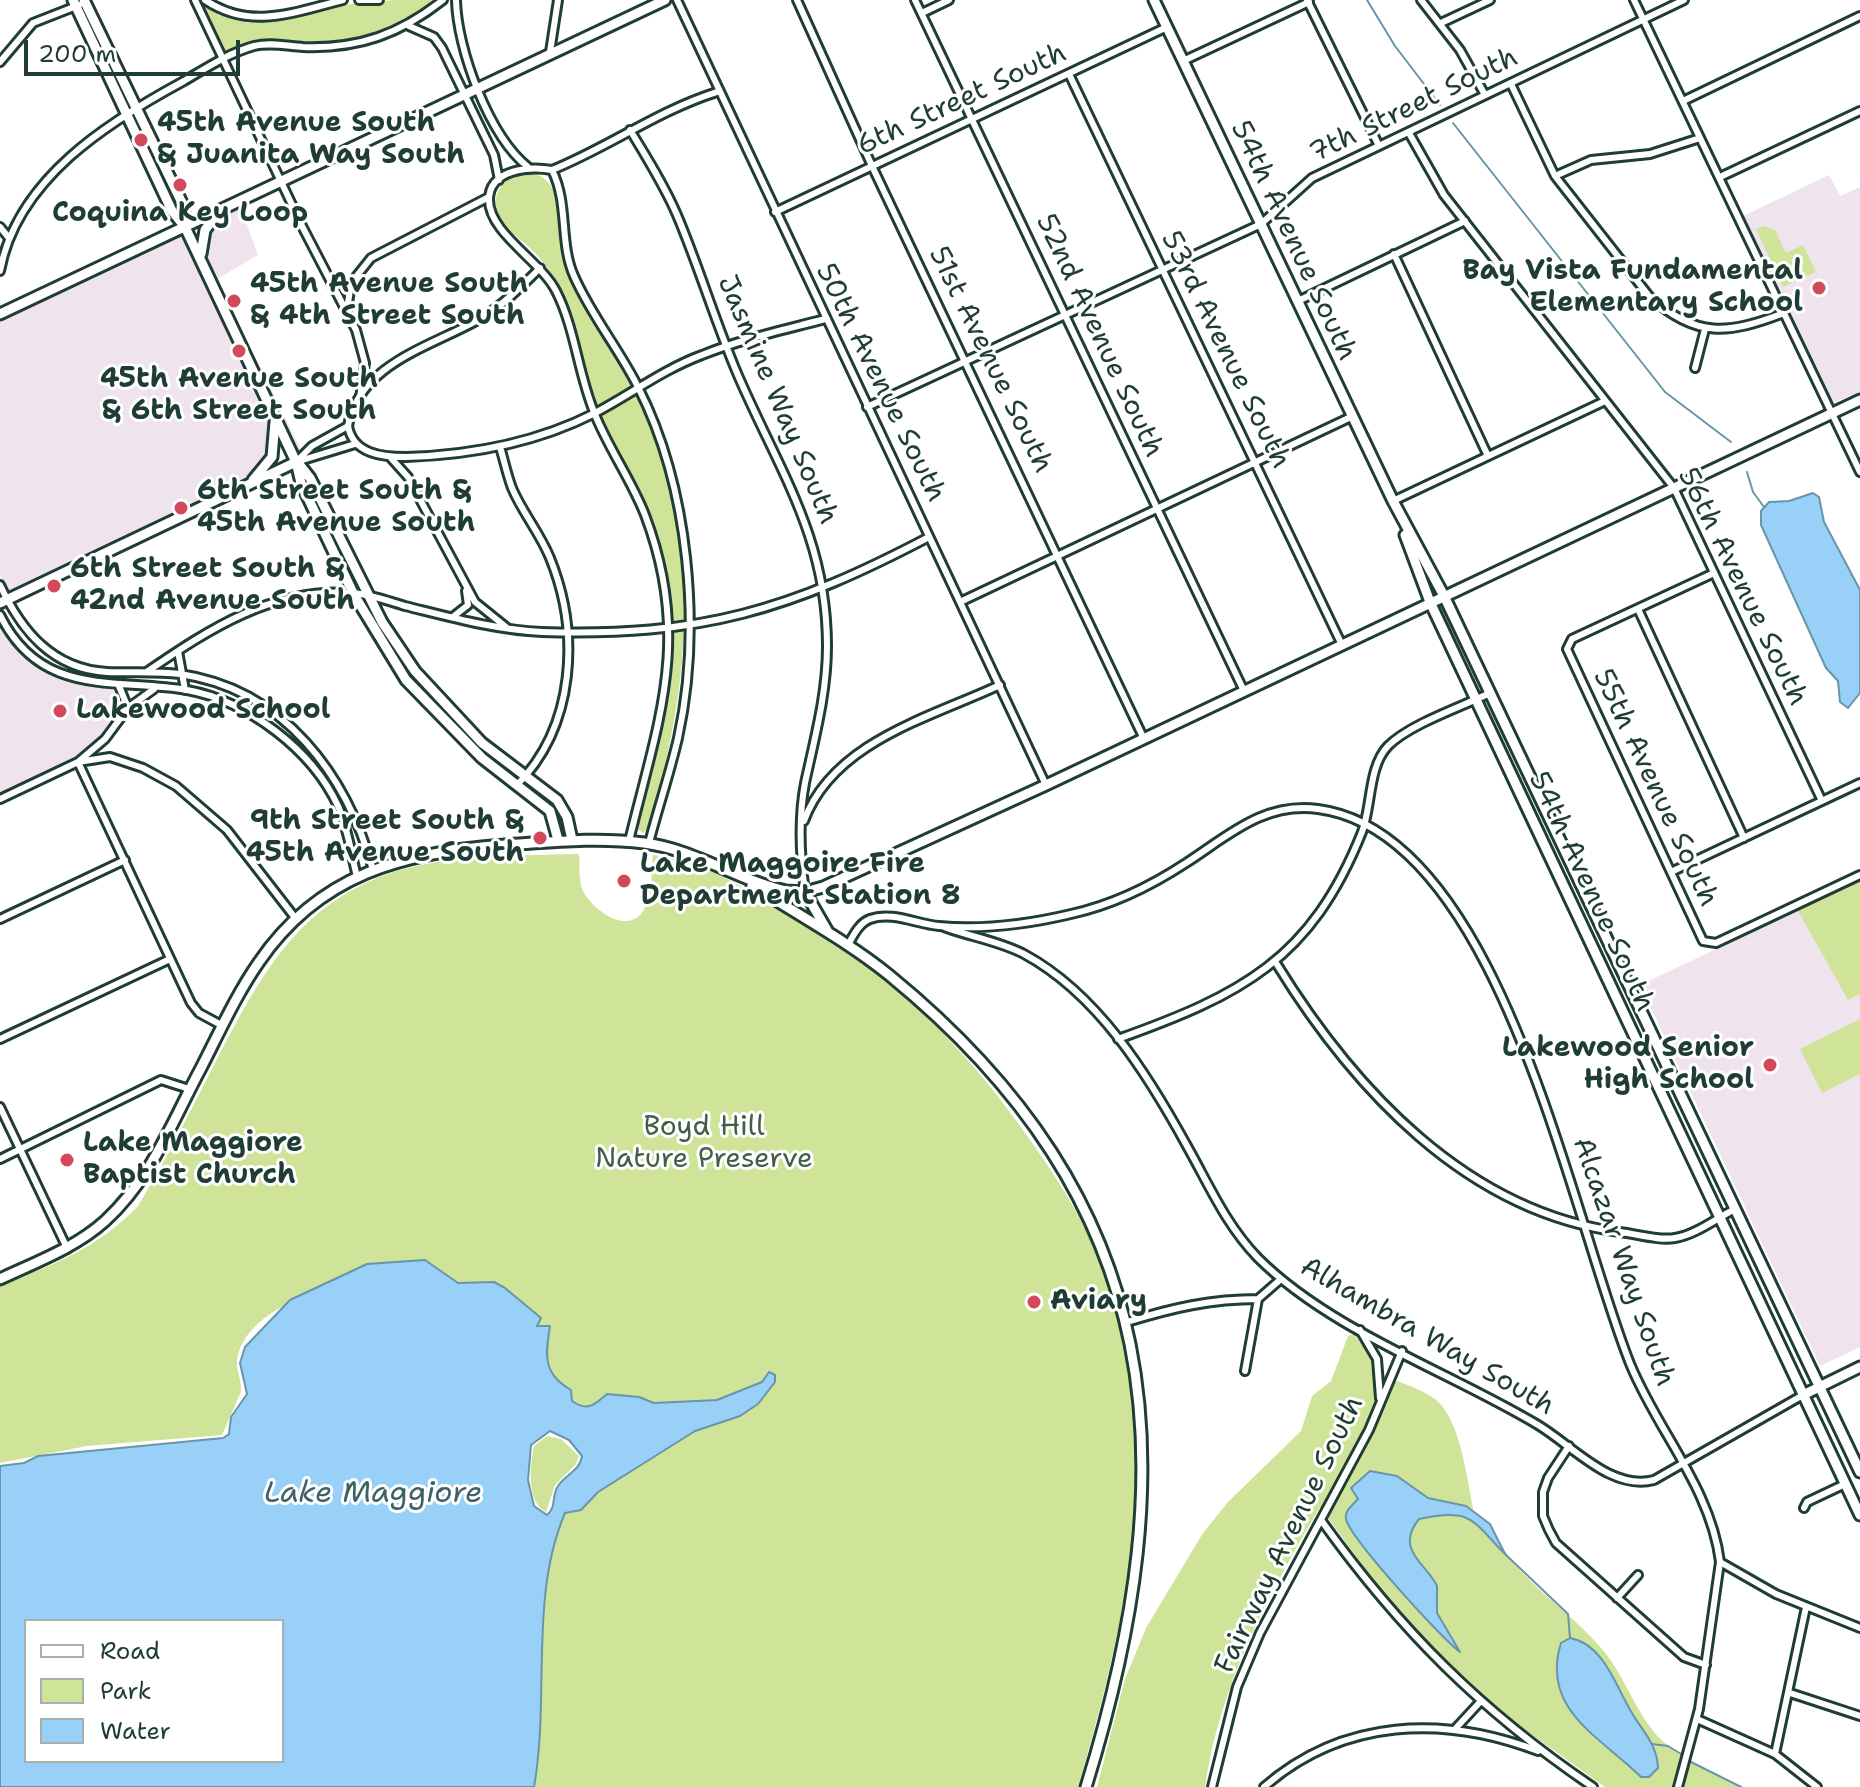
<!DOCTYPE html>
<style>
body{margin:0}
#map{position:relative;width:1860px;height:1787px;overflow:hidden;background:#fff;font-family:"Shantell Sans",sans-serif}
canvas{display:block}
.legend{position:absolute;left:24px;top:1619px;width:260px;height:144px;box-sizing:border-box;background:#fff;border:2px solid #a5b1ae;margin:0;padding:10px 14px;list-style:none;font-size:24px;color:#1f3d34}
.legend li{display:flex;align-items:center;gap:16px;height:40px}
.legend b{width:40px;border:2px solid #a5b1ae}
.scale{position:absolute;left:24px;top:40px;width:216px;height:36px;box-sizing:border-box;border:4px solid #1f3d34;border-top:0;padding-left:10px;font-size:24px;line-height:28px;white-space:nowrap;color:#1f3d34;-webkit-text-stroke:6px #fff;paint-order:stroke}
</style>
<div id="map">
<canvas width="1860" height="1787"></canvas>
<ul class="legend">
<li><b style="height:10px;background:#fff"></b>Road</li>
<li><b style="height:22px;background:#cfe499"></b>Park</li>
<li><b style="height:22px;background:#98d0f7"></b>Water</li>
</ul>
<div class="scale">200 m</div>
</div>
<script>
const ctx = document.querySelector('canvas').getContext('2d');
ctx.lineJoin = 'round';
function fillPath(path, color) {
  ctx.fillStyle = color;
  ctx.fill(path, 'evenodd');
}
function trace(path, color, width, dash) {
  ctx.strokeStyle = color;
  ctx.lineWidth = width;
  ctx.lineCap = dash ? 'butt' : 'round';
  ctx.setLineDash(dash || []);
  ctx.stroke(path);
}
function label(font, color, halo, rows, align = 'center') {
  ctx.font = font + ' "Shantell Sans",sans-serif';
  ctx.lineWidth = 6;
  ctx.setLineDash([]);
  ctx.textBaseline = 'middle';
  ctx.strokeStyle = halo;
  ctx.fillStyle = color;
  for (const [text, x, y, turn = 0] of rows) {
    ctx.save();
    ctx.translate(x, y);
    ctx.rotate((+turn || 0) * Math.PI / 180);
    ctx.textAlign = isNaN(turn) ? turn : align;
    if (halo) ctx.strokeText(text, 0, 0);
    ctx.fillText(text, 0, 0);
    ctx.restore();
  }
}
fillPath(new Path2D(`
 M1829,175L1840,196L1860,187V392L1835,402L1828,396L1743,216Z
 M240,206L258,255L217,279L302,452L298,455L205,257L209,232L221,214Z
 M183,232L270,415L268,456L246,482L9,595L0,575V318Z
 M0,625L13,643L40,666L79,685L112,689L122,700L119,715L111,728L81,754L0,794Z
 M1860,881V1347L1820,1366L1640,985Z`), '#efe3ee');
fillPath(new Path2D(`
 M395,0H435C405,23 366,38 327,42C282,45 271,34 225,54L202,5L219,15L248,23L282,20L341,5Z
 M525,172C573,176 556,239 569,273C588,320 621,360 641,407C704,547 691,685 648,829L643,833L636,828C667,717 692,627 648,514C636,482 615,453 602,422C586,382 580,340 565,300C558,284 548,267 536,254C521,236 485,222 498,192C503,180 513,175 525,172Z
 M1764,226L1775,230L1786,253L1803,245L1816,272L1783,287L1756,229Z
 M579,854C580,865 578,880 583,891C592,909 627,936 643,911C653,896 651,872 653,855C715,861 789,915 840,949C911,994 971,1057 1020,1126C1055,1174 1089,1226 1109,1283C1166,1445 1125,1628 1078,1787H534C550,1698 529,1597 565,1512L581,1510L598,1492L695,1431L740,1416L775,1382L769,1372L762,1382L717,1400L653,1403L638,1397L582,1408L572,1401L571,1390C543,1374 546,1356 550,1326H536L494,1282L458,1283L425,1260C373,1276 247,1295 237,1360C236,1370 242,1381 241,1391C240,1395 223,1433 222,1435L87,1446L0,1463V1284C53,1266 98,1248 138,1206C165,1161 189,1114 213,1067C259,978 299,898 404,869C460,854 522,856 579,854Z
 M1860,879V994L1848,1000L1797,909Z
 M1860,1019V1074L1822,1093L1800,1049Z
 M1354,1334L1370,1355L1375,1371C1393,1381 1418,1387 1432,1397C1461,1415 1467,1481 1474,1512C1496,1529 1501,1550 1519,1569C1545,1598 1577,1619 1602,1649C1627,1678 1637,1720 1667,1745C1689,1764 1715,1774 1741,1787H1605L1510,1719L1439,1655L1376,1584L1320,1507C1268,1595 1220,1684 1205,1787H1097L1125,1679L1146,1628L1203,1533L1228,1502L1301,1431L1312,1396L1331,1381L1348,1336Z
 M547,1436L561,1439L579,1456L576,1464L555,1485L546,1512C526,1502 530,1465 534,1446Z`), '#cfe499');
const water = new Path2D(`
 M1813,493L1819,497L1824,522L1860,590V693L1848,708L1840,702L1838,681L1826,668L1761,525V511L1769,502L1789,501Z
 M425,1260L458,1283L494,1282L505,1288L541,1318L537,1326H550C545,1356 543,1374 571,1390L572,1401C588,1412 594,1405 607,1394L639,1397L654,1403L717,1400L762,1382L769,1372L775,1375V1382L758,1404L740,1416L695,1431L598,1492L581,1510L565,1513C529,1597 550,1698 534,1787H0V1466L24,1463L38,1456L223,1438L229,1434L231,1417L247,1394L240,1363L245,1347L290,1300L367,1264ZM550,1431L569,1440L582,1456C580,1471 566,1474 558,1486C551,1496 557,1507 547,1515L534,1506L528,1480L531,1445ZM26,1621H282V1761H26Z
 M1370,1471L1397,1476L1428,1498L1466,1506L1490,1524L1505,1554C1472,1521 1473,1507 1419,1519C1394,1550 1427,1564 1437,1586V1613L1460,1652C1441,1638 1350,1538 1346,1519C1344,1511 1353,1505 1358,1499L1351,1488Z
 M1570,1638C1604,1644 1616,1687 1632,1713C1643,1732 1657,1744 1658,1768L1649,1777H1641C1601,1737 1540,1710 1561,1643Z`);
fillPath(water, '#98d0f7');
trace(water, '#6895a9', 2);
trace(new Path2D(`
 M1367,0L1395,46L1440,105
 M1453,123L1665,392L1731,442
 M1747,472L1753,492L1764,507
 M1505,1554L1568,1614L1570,1638
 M1652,1744L1668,1746L1681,1754
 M1691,1762L1741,1787`), '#6895a9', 2);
const street = new Path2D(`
 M195,0L303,228L356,330L365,363L360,398
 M205,0C251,31 294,12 343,0
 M359,0H379
 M456,0C457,49 489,136 528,167
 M677,0L1046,785
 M797,0L872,166L1144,739
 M915,0L1244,691
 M1307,0L1379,146
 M1421,0L1460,50L1485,95
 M1634,0L1860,472
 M922,13L949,0
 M1441,23L1490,0
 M409,26L434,37L442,48L494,155L499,180
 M550,52L558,0
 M1183,61L1309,2
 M0,62L33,23L79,5
 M1069,74L1342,645
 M1511,84L1555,176L1649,296C1696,339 1729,334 1784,313
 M1683,101L1860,16
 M630,130C647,158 664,185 677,215C699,267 715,321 737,373C778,469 827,536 827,646C827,693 815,737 805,783C798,819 800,856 805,892
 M1409,133L1444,195L1674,488L1822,801
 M552,170C530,166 489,169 489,200C489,233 541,261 556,291C575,328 578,373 594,412C608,448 631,479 645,515C692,639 658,721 629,841
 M552,170C569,204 559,242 574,276C591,315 619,349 638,387C689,487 702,628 678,738C670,773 658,808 649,843
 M552,170C609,147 657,111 717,92
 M1555,176L1591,160L1650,154L1700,138
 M1720,177L1860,111
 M775,212L1167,27
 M0,227L9,238
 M1394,254L1487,454
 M0,271C17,179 108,122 184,81C206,68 229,53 254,46C270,42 287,46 303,47C359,49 400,34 443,0
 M1298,301L1465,221
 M347,310L351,283L371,258L489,197
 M1695,368L1705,329
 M867,407L1261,224L1312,178L1684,0
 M348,426C359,364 432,346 478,320C502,306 521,287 540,268
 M500,447C504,460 507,475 512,488C522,512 540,533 550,558C580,632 576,726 516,786
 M390,457L408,477L475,602L506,627
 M296,462L312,446L348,426C353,454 382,457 406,457C472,455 536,443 595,413C631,394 664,369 702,355C742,339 784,330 825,319
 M296,462L355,444
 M1393,501L1605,401
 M1714,573L1572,639L1567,649L1703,941L1716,943L1860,875
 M0,585C21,630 52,669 107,672C131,673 155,671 180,674C284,689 347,775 373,870
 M960,602L1353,416
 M1638,609L1744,838
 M0,615C41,698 114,678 187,690C248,701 312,750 338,806C348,829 351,853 357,877
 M454,616L468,605L466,591
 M178,651L185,690
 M148,671C211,628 272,588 352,593C370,594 388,601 405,606C450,617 496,630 542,632C701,637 790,610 929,537
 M119,686L128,708
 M0,799L78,762L105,739L128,708L154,689
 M804,821C833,742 931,717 1000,685
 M1671,872L1860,783
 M0,919L125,860
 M944,927C971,937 999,941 1024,954C1098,994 1148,1075 1187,1146C1209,1185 1226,1225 1258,1258C1331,1331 1450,1372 1538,1425C1573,1446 1611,1491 1654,1480L1803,1395
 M848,945C853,936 859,923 870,919C891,911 917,924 939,926C982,930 1029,924 1071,914C1112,905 1151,886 1186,863C1228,836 1263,802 1318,809C1502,833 1572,1222 1631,1366C1659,1433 1711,1489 1720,1562L1776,1594L1860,1628
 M1276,963C1353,1088 1466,1212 1620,1232C1637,1234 1659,1241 1675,1238C1695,1235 1717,1218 1735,1209
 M223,1026L199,1013L191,1003L78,762L110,757L143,768L176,786L227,830L296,919
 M0,1039L170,959
 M1118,1039C1241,995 1311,960 1362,832C1372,806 1368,767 1388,746C1410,724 1461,707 1490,693
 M0,1107L67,1248
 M0,1159L161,1080L189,1089
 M1127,1322C1172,1308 1211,1299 1258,1299L1281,1279
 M1360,1330L1377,1359L1380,1398
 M1245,1371L1258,1299
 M1569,1446L1548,1478L1543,1492V1516L1549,1530L1556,1543L1684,1657L1706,1665
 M1804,1508L1807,1502L1845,1484
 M1321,1520C1400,1630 1481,1711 1593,1787
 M1617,1598L1638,1575
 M1790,1693L1860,1716
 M1697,1719L1775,1754L1817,1787
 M1456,1728L1480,1702
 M1775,1754L1806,1607
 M1212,1787L1237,1687L1260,1633L1369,1430L1402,1351
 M1264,1787C1343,1718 1444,1715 1538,1751
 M1678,1787L1699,1709L1720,1562`);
const secondary = new Path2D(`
 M73,0L172,211L185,227L296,462L301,483L353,593L406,680L482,758L550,811L558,840
 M84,0L183,205L185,227
 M1154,0L1393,501L1444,596L1860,1472
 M201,254L205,230L217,214
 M0,314L665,0
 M299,464L310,478L382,622L415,671L482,743L557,800L567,817L572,840
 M253,480L272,457L275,422
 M1405,535L1430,602L1860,1515
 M0,603L296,462
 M752,885C798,915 847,941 889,975C1168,1203 1187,1460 1086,1787
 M805,892L828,932
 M0,1279C36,1262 75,1248 105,1221C151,1179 172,1122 201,1068C219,1033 236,995 259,962C319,874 404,852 505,845C551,842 597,837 644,843C694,849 737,880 786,891L805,892L823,887L1046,785L1860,400
 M1803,1395L1860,1367`);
trace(street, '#1f3d34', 12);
trace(secondary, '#1f3d34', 15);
trace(street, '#fff', 6);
trace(secondary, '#fff', 9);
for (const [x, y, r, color] of [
 [141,140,8,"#d1495b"],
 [180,185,8,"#d1495b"],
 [1819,288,8,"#d1495b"],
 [234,301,8,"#d1495b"],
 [239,351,8,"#d1495b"],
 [181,508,8,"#d1495b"],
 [54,586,8,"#d1495b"],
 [60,711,8,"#d1495b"],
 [540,838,8,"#d1495b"],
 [624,881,8,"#d1495b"],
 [1770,1065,8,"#d1495b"],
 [67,1160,8,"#d1495b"],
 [1034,1302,8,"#d1495b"]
]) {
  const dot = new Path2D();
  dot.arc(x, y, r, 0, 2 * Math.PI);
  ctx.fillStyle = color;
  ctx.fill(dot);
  trace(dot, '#fff', 3);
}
label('28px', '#1f3d34', '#fff', [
 ["6th Street South",962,100,-25],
 ["7th Street South",1414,106,-26],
 ["54th Avenue South",1293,241,65],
 ["52nd Avenue South",1099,336,65],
 ["53rd Avenue South",1225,350,64],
 ["51st Avenue South",990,360,64],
 ["50th Avenue South",880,383,64],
 ["Jasmine Way South",777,400,67],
 ["56th Avenue South",1742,587,64],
 ["55th Avenue South",1655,788,65],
 ["54th Avenue South",1591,892,65],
 ["Alcazar Way South",1623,1262,71],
 ["Alhambra Way South",1427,1337,30],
 ["Fairway Avenue South",1290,1535,-64]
]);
label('bold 28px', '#1f3d34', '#fff', [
 ["45th Avenue South",157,124],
 ["& Juanita Way South",157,156],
 ["Coquina Key Loop",180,214,"center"],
 ["Bay Vista Fundamental",1803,272,"right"],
 ["Elementary School",1803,304,"right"],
 ["45th Avenue South",250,285],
 ["& 4th Street South",250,317],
 ["45th Avenue South",239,380,"center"],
 ["& 6th Street South",239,412,"center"],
 ["6th Street South &",197,492],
 ["45th Avenue South",197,524],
 ["6th Street South &",70,570],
 ["42nd Avenue South",70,602],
 ["Lakewood School",76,711],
 ["9th Street South &",524,822,"right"],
 ["45th Avenue South",524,854,"right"],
 ["Lake Maggoire Fire",640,865],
 ["Department Station 8",640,897],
 ["Lakewood Senior",1754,1049,"right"],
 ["High School",1754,1081,"right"],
 ["Lake Maggiore",83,1144],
 ["Baptist Church",83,1176],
 ["Aviary",1050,1302]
], 'left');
label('28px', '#425e48', '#fff', [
 ["Boyd Hill",704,1128],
 ["Nature Preserve",704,1160]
]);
label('italic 30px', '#3d6265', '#fff', [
 ["Lake Maggiore",373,1494]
]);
</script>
